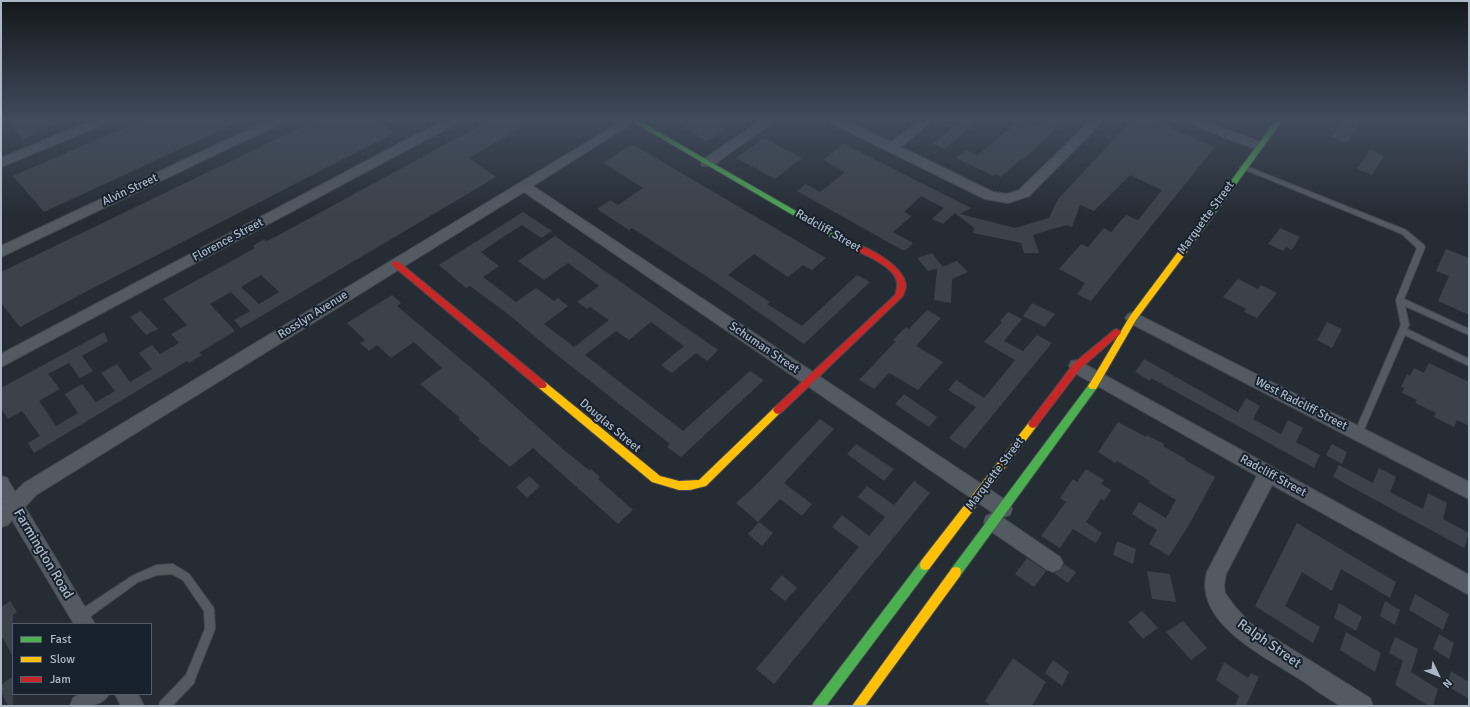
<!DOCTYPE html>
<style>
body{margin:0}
#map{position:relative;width:1470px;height:707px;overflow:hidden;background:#252c33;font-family:Signika,sans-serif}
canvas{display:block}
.frame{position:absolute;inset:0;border:2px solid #adb8c6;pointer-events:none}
.legend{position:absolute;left:12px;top:623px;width:140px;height:72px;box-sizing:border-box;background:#18222e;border:1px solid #545e6b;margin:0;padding:5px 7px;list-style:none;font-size:12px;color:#adb8c6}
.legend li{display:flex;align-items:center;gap:8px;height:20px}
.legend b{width:20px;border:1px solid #545e6b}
.north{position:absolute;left:1418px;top:655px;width:40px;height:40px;-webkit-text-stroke:3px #18222e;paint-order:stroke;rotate:133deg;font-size:11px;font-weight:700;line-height:16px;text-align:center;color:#adb8c6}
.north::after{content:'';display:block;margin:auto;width:14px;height:18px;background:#adb8c6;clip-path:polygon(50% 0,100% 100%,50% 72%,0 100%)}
</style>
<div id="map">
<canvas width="1470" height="707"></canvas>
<div class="frame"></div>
<ul class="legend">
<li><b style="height:5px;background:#4caf50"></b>Fast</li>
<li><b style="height:5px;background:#ffc107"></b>Slow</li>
<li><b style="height:5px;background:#c62828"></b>Jam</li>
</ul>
<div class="north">N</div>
</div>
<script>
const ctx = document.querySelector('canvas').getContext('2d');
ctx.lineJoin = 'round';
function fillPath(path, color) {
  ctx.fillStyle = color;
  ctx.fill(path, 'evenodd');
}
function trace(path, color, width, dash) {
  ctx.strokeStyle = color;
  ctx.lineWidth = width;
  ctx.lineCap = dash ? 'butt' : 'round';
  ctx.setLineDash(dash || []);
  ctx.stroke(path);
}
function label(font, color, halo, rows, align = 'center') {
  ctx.font = font + ' Signika,sans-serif';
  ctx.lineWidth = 4;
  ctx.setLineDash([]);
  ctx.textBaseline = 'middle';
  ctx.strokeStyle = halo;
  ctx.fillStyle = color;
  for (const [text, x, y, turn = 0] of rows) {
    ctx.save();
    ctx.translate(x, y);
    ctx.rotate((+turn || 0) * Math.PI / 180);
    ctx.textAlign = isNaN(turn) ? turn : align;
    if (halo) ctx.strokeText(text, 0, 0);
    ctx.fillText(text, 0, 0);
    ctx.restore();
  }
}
fillPath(new Path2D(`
 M5,119H70L23,139Z
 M144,119H245L44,212L13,176Z
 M318,119H373L394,133L93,288L20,327L1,303V272Z
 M492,119H536L469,158L496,177L241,328L234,320L250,311L231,292L210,304L235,331L199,353L202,355L189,363L187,361L34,453L28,443L40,436L22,411L8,419L1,408V388L104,332L108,341L82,356L93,371L80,378L69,363L48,374L60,389L39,401L56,426L78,413L65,394L82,384L96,402L115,391L101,373L117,364L130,382L152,369L139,353L152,345L160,354L179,343L171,334L187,325L163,299L255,248L253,246L264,239L266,241L275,237ZM261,275L279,292L259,304L241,287Z
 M669,119H740L707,141Z
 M962,119H981L944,149L933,144Z
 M1020,119L1039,127L1048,119H1066L1024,159L1022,158L1001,177L995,174L993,176L956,158L966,150L977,156Z
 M1133,119H1150L1215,147L1091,301L1077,294L1085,283L1059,269L1081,244L1088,247L1104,228L1111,232L1126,215L1138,220L1162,190L1130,175L1094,211L1080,205L1072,227L1066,225L1033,235L1039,253H1024L1021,243L973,233L974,228L955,213L943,224L932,219L944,208L921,196L904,212L912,216L893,232L913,243L906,250H902L797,191L806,184L820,192L845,172L823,160L844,144L971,208L960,214L1015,228L1049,218L1058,199Z
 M1344,119H1363L1347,143L1331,137Z
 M764,138L802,158L775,179L736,158Z
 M632,144L826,258L812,270L803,265L788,277L754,254L728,275L770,302L767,304L802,326L857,275L870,282L804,344L715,282L632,228L629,230L597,209L610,200L618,205L643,188L603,163Z
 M1370,150L1384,156L1372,175L1357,169Z
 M523,212L552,231L541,238L522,225L497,241L481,252L499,266L483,277L516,302L536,288L554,301L558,298L568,306L544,324L574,347L609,320L590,307L587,309L577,302L599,286L568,263L544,280L518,261L555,236L718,350L707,361L696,353L672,373L661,365L684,346L651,322L629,340L616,331L585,355L683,431L750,371L764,380L681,457L667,447L670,444L552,351L508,314L470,286L466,288L439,265Z
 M1280,228L1300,237L1292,250L1286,247L1283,251L1268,244Z
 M1446,249L1469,258V315L1438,301L1449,276L1436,271Z
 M932,253L943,267L928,271L917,258Z
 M957,261L968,272L952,279L951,303L934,300L937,269Z
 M1238,279L1258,289L1261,285L1277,293L1257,318L1244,312L1246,309L1223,297Z
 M392,295L401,303L397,306L481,376L565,451L589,470L591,469L600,477L598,479L633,510L618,524L533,448L510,467L478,440L480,439L458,419L460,418L420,384L442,368L414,342L391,358L377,345L369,351L360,343L365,340L347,323Z
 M1032,303L1055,314L1045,327L1023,316Z
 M927,310L941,318L916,346L943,362L918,390L889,373L874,389L859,380L896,341L893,340L906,327L909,329Z
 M141,311L158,329L146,335L130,317Z
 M1008,312L1022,319L1004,341L1023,351L1037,335L1052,343L965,449L949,438L976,407L948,390L956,380L984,398L1007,370L1015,360L984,342L1002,322L1000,321Z
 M1327,322L1342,329L1332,348L1317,340Z
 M1144,359L1238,412L1246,398L1260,406L1253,419L1281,434L1288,420L1303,428L1296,442L1320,455L1314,468L1151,378L1150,381L1135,372Z
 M1429,363L1469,382V426L1457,420L1454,427L1434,417L1436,413L1415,403L1417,400L1402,393L1404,388L1401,387L1407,374L1410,376L1414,368L1424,373Z
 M904,394L937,417L929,427L895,404Z
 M820,419L834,429L784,483L812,504L802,516L780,499L758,522L736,503L754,487Z
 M1118,422L1146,437L1147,435L1164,444L1163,446L1186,459L1185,460L1215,477L1189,525L1169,556L1149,544L1157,530L1132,514L1139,502L1166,518L1176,500L1149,483L1150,481L1117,461L1115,463L1098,452Z
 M856,444L894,469L884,481L847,454Z
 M1332,444L1347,452L1342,464L1326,455Z
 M1339,465L1373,483L1379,468L1396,477L1390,492L1423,509L1428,493L1447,503L1443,519L1469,533L1464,548L1333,477Z
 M1086,469L1104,480L1101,484L1111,490L1104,501L1101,499L1086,522L1102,533L1096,543L1073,529L1060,548L1041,536L1066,502L1060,498L1073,479L1077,482Z
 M529,476L540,486L527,498L516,487Z
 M914,481L930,493L774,684L756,669L859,547L832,527L842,515L869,536L885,517L858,497L867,486L894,505Z
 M759,522L773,533L762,546L748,534Z
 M1297,523L1396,582L1390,598L1341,569L1332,591L1302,572L1285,606L1320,627L1313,643L1255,606Z
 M1117,541L1136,549L1133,564L1113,555Z
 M1027,558L1046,571L1034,587L1015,574Z
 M1064,564L1076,572L1068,583L1054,573L1061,570Z
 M1147,571L1170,574L1176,602L1152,599Z
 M782,575L797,588L785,601L770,589Z
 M1415,594L1449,614L1443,630L1409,610Z
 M10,601L17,612L13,615V657L1,635V607Z
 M1385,601L1400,610L1395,625L1380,616Z
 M1339,603L1362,617L1356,631L1334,618Z
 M1142,611L1158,628L1143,639L1128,622Z
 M1183,621L1207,648L1191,660L1166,632Z
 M1346,632L1381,653L1375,672L1340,650Z
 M1439,634L1454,643L1449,659L1433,649Z
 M1395,637L1418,649L1411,672L1438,689L1433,706H1429L1395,685L1403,661L1389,653Z
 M1013,658L1046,682L1032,706H991L985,701Z
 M1053,660L1069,672L1062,686L1045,673Z
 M1224,662L1248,678L1251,673L1259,677L1246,706H1235L1239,696L1216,680Z
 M1451,671L1469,682V699L1447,686Z
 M13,676V706H8L1,692V685Z`), '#3c4249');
const lane = new Path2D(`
 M1243,165L1406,230L1424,245L1425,247L1404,299L1469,329V335L1405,306L1409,325L1407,329L1469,359V366L1405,335L1362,434L1361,437L1358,438L1355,437L1354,434L1401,325L1396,300L1417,248L1402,234L1241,168L1240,167Z
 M173,564L189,574L213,607L214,610L215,629L195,679L194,683L172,706H159L160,702L186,675L205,629L204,611L183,580L172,574L157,575L138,582L84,621L80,622L76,621L75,617L76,613L132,576L157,565Z`);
const street = new Path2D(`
 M95,119H111L109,122L1,167V158Z
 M271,119H286L284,122L1,257V246Z
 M446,119H461L459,122L1,367V354Z
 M625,119H639L533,186L1010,503L1012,509L1010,515L1003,517L1000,516L1060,557L1063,563L1060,569L1053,572L1046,569L986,528L984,522L986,516L993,513L996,515L524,192L36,495L25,507L95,624H74L12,520L8,525L1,527V506L3,504L1,501V476L7,478L15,492L24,483Z
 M763,119H777L712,166H702L701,163L702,160Z
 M827,119H842L891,142L921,119H934L901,147L993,192L1007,194L1019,190L1092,119H1105L1029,196L1008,203L985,199L829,122Z
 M1183,119H1199L1263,143L1265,146L1259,150L1255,149L1185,122Z
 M1133,312L1469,482V499L1128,322L1125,318L1128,314Z
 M1077,360L1469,575V595L1272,485L1226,574L1224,585L1225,593L1236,608L1250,623L1370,698L1373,706C1364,706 1351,707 1342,706C1333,703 1308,684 1298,678C1264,656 1193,622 1207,572L1257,476L1071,371L1069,366L1071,361Z
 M80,694H109C102,707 86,706 70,706L73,698Z
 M115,694H138L144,706H121Z`);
const fast = new Path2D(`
 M628,119H636L855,245L851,248L848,247Z
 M1277,119H1283L1204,229H1198L1197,227L1198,225Z
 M1093,382L1096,383L1098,386L1096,389L960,576L956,577L952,576L951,572L952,568L1090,383Z
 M925,560L929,561L930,565L929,569L826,706H812L814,702L921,561Z`);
const slow = new Path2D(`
 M1201,224L1205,227L1204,229L1136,320L1096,389H1090L1088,386L1090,383L1130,316L1198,225Z
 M542,381L545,382L660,476L679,481L699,480L775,407L778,406L781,407L783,410L706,486L690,490H679L652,482L539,388L537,385L539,382Z
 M1033,420L1036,421L1038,424L1036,427L929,569L925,570L921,569L920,565L921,561L1030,421Z
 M956,567L960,568L961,572L960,576L865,706H852L952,568Z`);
const jam = new Path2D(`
 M851,242C868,247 906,266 906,287C905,290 904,293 903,296L781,413L778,414L775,413L773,410L775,407L895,295C897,289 898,284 896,279C890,264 862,254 848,247L847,245Z
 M396,261L399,262L545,382L547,385L545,388H539L393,266L392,264L393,262Z
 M1117,329L1121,332L1120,334L1080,369L1036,427L1033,428L1030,427L1028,424L1030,421L1074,363L1114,330Z`);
trace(lane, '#42484e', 2);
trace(street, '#42484e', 2);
trace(fast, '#42484e', 2);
trace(slow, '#42484e', 2);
trace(jam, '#42484e', 2);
fillPath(lane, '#545a62');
fillPath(street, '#545a62');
fillPath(fast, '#4caf50');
fillPath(slow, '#ffc107');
fillPath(jam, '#c62828');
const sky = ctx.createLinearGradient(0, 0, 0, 218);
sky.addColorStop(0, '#14181c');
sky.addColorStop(0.55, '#404b5b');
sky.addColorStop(1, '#404b5b00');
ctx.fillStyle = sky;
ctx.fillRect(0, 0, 1470, 218);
label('12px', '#adb8c6', '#18222e', [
 ["Alvin Street",130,190,-25],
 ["Marquette Street",1206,218,-54],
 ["Radcliff Street",828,231,30],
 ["Florence Street",228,240,-28],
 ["Rosslyn Avenue",313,315,-32],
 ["Schuman Street",764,348,34],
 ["West Radcliff Street",1301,404,27],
 ["Douglas Street",610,426,40],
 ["Marquette Street",995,474,-53],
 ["Radcliff Street",1273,476,29]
]);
label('14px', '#adb8c6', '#18222e', [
 ["Farmington Road",43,554,59],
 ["Ralph Street",1269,644,35]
]);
</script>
